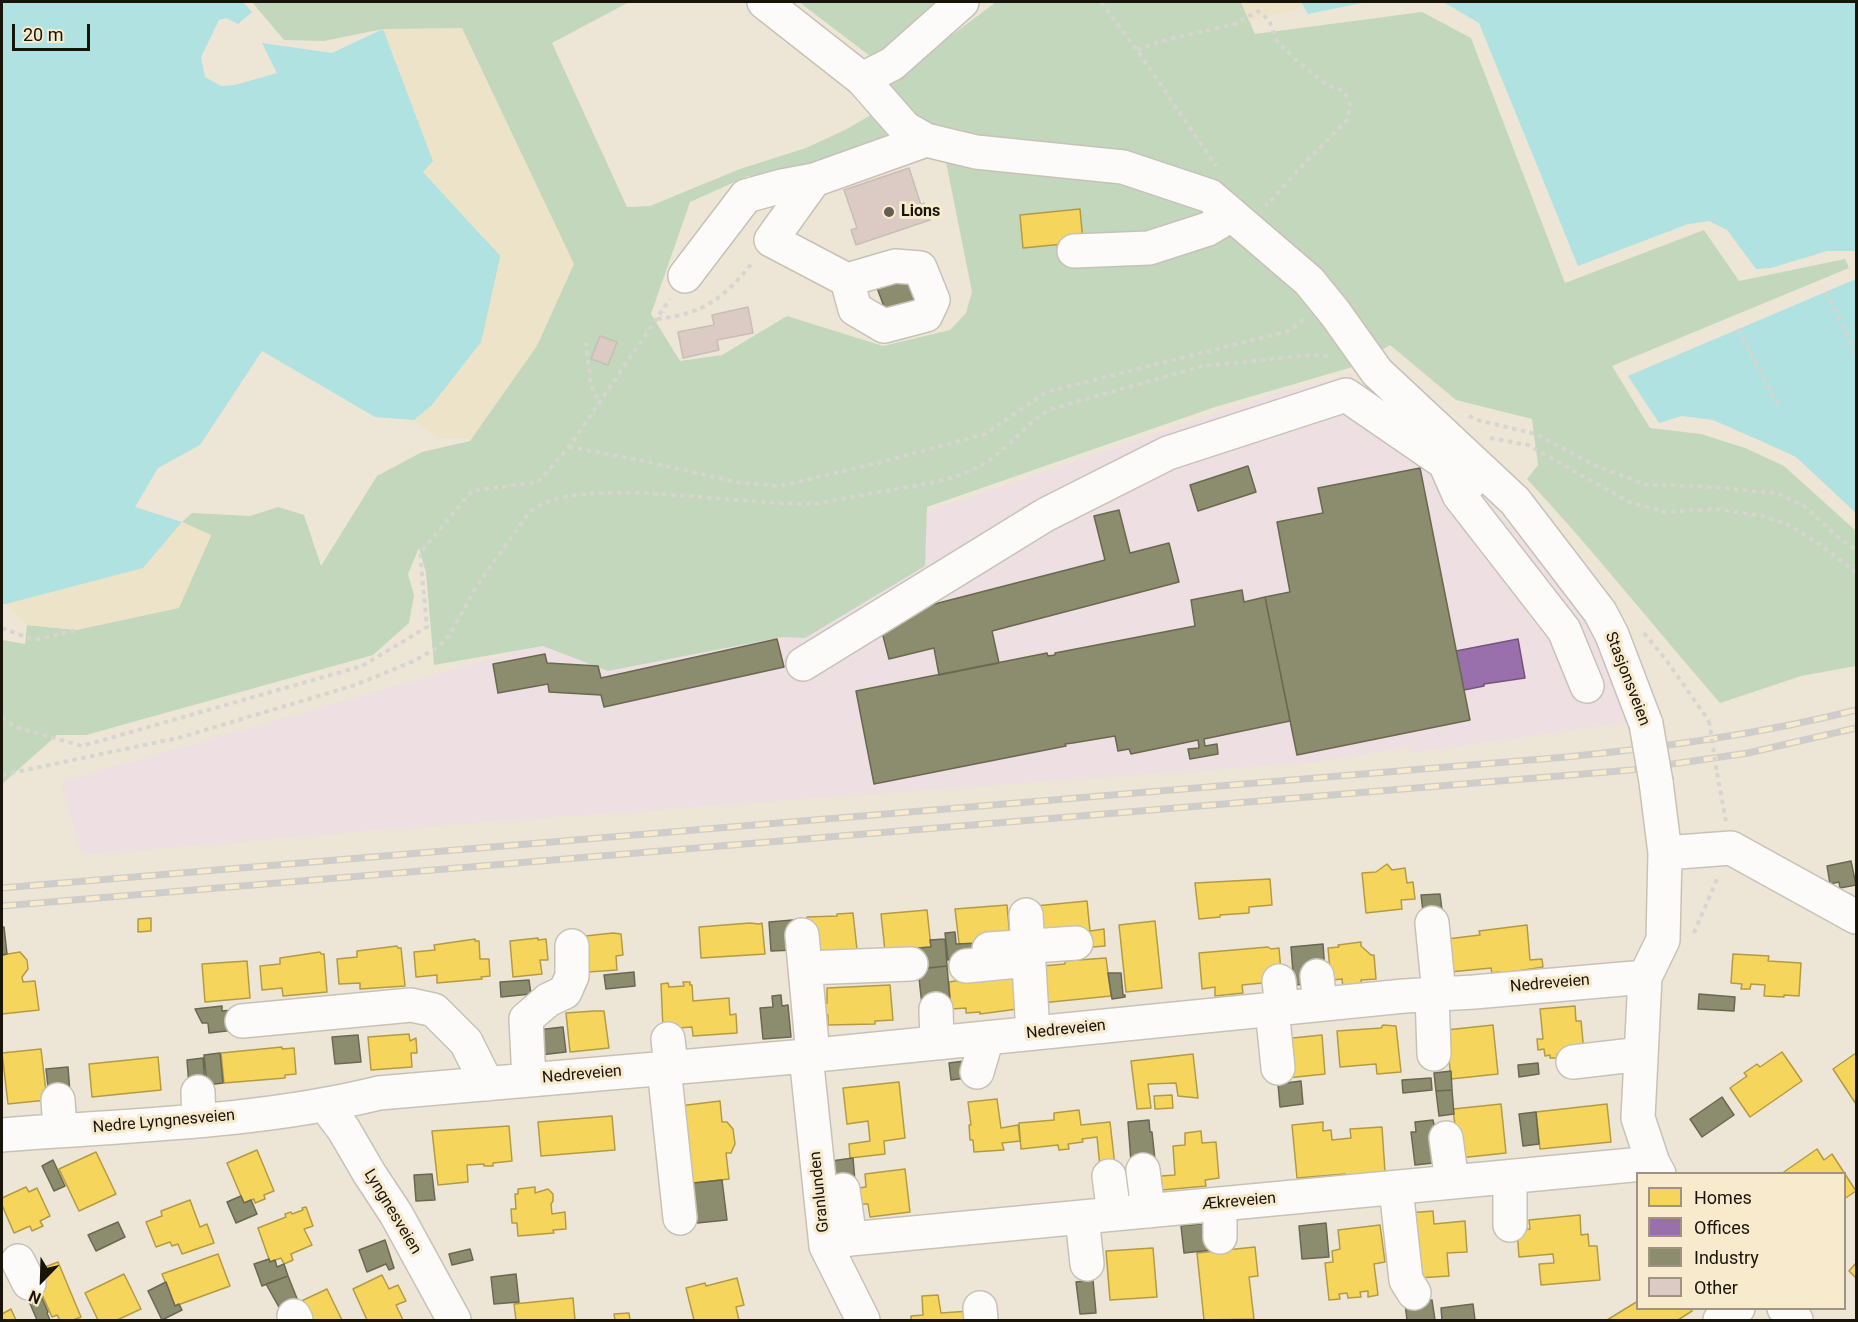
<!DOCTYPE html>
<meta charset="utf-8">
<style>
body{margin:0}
#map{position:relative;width:1858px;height:1322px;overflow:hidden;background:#ede6d7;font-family:Roboto,sans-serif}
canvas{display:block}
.frame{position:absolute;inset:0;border:3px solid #19140a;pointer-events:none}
.legend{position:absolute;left:1636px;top:1172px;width:210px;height:138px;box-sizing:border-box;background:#f7eacd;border:2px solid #9e947f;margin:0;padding:8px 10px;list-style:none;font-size:18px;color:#19140a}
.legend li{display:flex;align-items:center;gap:12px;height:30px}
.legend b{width:30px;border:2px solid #9e947f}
.north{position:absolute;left:12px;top:1250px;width:60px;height:60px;-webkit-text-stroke:4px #f7eacd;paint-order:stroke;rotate:203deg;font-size:16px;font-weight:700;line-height:24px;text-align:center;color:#19140a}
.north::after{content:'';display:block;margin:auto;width:21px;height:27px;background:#19140a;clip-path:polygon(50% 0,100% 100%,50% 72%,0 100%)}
.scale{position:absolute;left:12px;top:24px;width:78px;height:27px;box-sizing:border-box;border:3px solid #19140a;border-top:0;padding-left:8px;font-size:18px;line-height:21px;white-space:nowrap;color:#19140a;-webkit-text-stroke:4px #f7eacd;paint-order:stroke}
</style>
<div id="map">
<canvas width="1858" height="1322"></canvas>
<div class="frame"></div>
<ul class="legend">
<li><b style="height:16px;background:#f6d55c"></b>Homes</li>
<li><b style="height:16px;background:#9970ab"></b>Offices</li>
<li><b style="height:16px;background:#8c8c6e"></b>Industry</li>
<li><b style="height:16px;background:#dbcbc4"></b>Other</li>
</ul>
<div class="north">N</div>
<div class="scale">20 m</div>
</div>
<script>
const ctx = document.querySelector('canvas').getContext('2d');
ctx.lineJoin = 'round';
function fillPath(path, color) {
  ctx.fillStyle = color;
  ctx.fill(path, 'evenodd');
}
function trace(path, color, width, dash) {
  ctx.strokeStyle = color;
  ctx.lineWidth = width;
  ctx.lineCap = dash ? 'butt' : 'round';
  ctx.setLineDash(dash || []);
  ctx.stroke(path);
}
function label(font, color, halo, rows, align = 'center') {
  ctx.font = font + ' Roboto,sans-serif';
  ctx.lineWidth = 6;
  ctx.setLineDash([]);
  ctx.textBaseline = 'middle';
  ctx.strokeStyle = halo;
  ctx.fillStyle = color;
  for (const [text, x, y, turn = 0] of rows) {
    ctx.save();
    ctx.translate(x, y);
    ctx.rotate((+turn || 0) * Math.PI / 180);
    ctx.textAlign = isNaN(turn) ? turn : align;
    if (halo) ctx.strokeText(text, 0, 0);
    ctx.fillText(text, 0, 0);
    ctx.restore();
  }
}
fillPath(new Path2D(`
 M1351,375L1449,458L1533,552L1606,647L1636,721L1411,753L1408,747L1316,762L377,830L82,855L61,782L511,653L1276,393Z`), '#eddfe2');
fillPath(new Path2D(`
 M252,2H629L552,43L627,207L650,206L740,169L806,148L845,130L878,111L890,126L889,136L790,174L748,176L690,202L651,314L680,361L722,355L787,316L883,346L950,330L966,313L972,292L946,162L989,138L918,132L884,86L996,2H1241L1255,34L1422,12L1471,38L1565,283L1704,230L1739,281L1845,259L1849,268L1612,366L1650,428L1701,434L1745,448L1784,466L1856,531V666L1801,676L1720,703C1655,628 1594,551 1527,479L1538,465L1532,419L1456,400L1390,345L1356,366L1215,407L927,507L925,566L805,638L782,637L608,671L543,646L434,665L426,573L419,548L408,574L414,595L409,623L373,655L86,735H57L2,784V640L25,644L27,625L77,630L211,535L182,522L192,513L250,516L278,507L304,515L321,566L377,476L422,452L470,441L482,422L485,80L462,29H383L324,41L284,40Z
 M799,2H953L874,59Z`), '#c2d7bb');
fillPath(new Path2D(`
 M1241,2H1301L1303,8L1249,21Z
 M462,28L574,264L537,346L470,441L460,438L438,439L414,420L433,405L481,342L500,256L423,172L433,161L383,29Z
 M182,522L211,536L179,608L77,630L27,625L6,604L143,568Z`), '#ece3c8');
fillPath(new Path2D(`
 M2,2H243L252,12L238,24L226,18L219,20L201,57L205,77L221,86L235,85L277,73L262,43L332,53L383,29L433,161L423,172L500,256L481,342L432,405L414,420L375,417L262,351L200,445L158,468L135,507L182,522L143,568L6,604H2Z
 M1301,2H1367L1308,14Z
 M1443,2H1856V251H1827L1771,268L1756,269L1727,230L1709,221L1688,224L1578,266L1479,23Z
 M1856,279V513L1796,457L1761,441L1713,420L1682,416L1659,423L1628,376Z`), '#afe2e0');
const homes = new Path2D(`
 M1080,209L1083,242L1023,248L1020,215Z
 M1387,864L1392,870L1405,868L1407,883L1413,882L1415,899L1401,900L1402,909L1366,913L1362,873L1376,872Z
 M1270,879L1272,905L1249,907V913L1220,915V917L1199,919L1195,883Z
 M1087,901L1090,931L1104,929L1105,946L1080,948L1038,939L1035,906Z
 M1007,905L1010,938L992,942L963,945L959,943L955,909Z
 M927,910L931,947L917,948L916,952L885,951L881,914Z
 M853,913L857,950L811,955L807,917L837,916V914Z
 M151,918V931L138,932V919Z
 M1155,921L1162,988L1126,992L1119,925Z
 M750,923L759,924L762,923L765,954L701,958L699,927Z
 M1527,925L1530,960L1542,959L1543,967L1499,974V972L1492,973L1491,968L1450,972L1447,939L1480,935L1479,931Z
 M613,933L621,934L623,955L616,956L617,970L588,972L585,936Z
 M538,938V940L546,939L548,960H540L542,974L513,977L510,941Z
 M475,939V941H479L480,959H489L490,976L481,977L482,979L437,983V975L416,977L414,952L435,950L434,945Z
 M1361,942V946L1371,955H1374L1376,979L1361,980L1362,986L1343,988L1342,979L1331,980L1328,948L1339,947L1338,945Z
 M397,946L398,948H401L405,986L360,989V983L339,984L337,959L357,957V951Z
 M1268,947L1271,949L1279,948L1281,972L1273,982L1242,985L1243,993L1215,996V987L1202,989L1199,953Z
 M20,952L27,960L28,969L22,977L23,982L35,981L39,1010L2,1014V955Z
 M320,952L321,954H324L327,992L283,996L282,988L262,990L260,966L280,964V958Z
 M1733,954L1769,956L1768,961L1801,963L1799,996L1784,995V997L1764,996L1765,985L1751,984L1750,989H1741L1742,984L1731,983Z
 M1106,958L1111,996L1041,1003L1042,966L1065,964V961Z
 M247,961L250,998L205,1002L202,964Z
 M1022,971L1025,1008L980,1014V1012L966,1013V1008L951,1009L949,982Z
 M683,982H690V985H692L693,1001L729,998L730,1015L736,1014L737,1033L693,1036L692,1027L663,1029L661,984L668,983L669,987L684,986Z
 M890,985L893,1020L875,1021V1024L828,1025V1015H822L821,1004L827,1003V988Z
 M1575,1006L1576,1021H1581L1584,1052L1557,1054L1558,1058H1550V1055L1545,1056L1544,1049L1538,1050L1537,1039H1543L1540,1009Z
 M594,1011H604L609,1048L570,1052L566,1013Z
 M1383,1025L1396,1026L1401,1072L1377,1074L1376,1064L1340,1067L1337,1031L1381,1028Z
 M1493,1025L1498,1074L1451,1079L1446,1030Z
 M409,1034L410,1041L416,1038L417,1053H411L412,1067L371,1070L368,1037Z
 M1322,1035L1325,1074L1287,1078L1283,1039Z
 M282,1047V1049L294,1048L296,1074L285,1075V1078L224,1083L221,1053Z
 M41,1049L47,1100L8,1104L2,1053Z
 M1782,1052L1802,1081L1750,1117L1730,1088L1747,1076L1744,1073L1757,1064L1760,1067Z
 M1856,1053V1104L1833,1069Z
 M1193,1054L1198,1098L1178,1096L1176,1083L1148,1084L1151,1108L1137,1109L1131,1061Z
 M158,1057L161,1090L92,1097L89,1064Z
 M899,1082L905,1138L884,1141L885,1154L850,1158L849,1144L870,1141L868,1121L847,1124L843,1088Z
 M1172,1095L1173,1108L1155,1109L1154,1096Z
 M997,1099L1001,1128L1018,1125L1020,1141L1002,1143L1004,1150L974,1152L973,1140H970L969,1125H971L968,1102Z
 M720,1101L722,1122H727L733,1129L735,1144L731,1153H726L729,1179L687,1184L679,1106Z
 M1501,1104L1506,1153L1459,1158L1453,1109Z
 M1607,1104L1611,1142L1540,1149L1536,1112Z
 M1079,1110L1081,1125L1110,1122L1115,1166L1100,1167L1097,1137L1082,1139L1083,1142L1068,1144L1069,1149L1059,1150L1058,1145L1021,1149L1019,1123L1054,1120V1113Z
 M612,1116L615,1150L541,1156L538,1122Z
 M1323,1122V1131L1331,1130L1332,1140L1351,1138L1350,1129L1382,1127L1385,1172L1358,1174V1178L1345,1179V1174L1297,1178L1292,1125Z
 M509,1126L512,1161L493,1163V1166H484V1164L467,1165L468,1182L438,1185L432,1131Z
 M1201,1131L1202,1143L1216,1142L1219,1178L1205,1180L1206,1186L1162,1190L1161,1176L1175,1175L1173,1146L1185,1145V1133Z
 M1817,1149L1824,1160L1832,1154L1856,1191L1844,1199V1174H1781Z
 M257,1150L274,1191L264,1195L265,1199L255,1203L254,1199L244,1203L227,1163Z
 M96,1152L116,1194L79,1211L59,1169Z
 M905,1169L910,1212L870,1217L868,1204H861L859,1188L866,1187L865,1174Z
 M26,1187L29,1192L37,1188L50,1216L40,1221L43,1226L32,1231L30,1226L14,1233L2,1205V1198Z
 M535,1187V1193L548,1189L553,1194V1201L551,1204L552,1214L565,1212L566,1229L553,1230L554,1233L518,1236L517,1223H512L511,1209H516L515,1194H518V1189Z
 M190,1200L200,1227L207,1224L214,1243L182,1254L178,1244L172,1246L170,1242L156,1247L146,1222L162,1216L161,1211Z
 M306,1207L313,1226L304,1229L312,1245L291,1254L293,1260L284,1264L281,1258L270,1262L258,1228L286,1217L285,1214L291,1212L292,1214L303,1210L302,1208Z
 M1433,1211L1434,1224L1465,1221L1467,1252L1447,1253L1449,1276L1418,1278L1408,1213Z
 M1580,1215L1581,1235L1588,1234L1589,1246H1597L1600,1280L1541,1285L1539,1264L1554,1263L1553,1254L1519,1257L1517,1230L1530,1229L1529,1220Z
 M1380,1225L1385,1262L1374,1264L1378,1295L1368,1297V1291L1360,1292L1361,1297L1348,1298L1347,1293L1339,1294L1340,1299L1329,1300L1325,1263L1333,1262L1332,1251L1340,1249L1338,1230Z
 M1255,1247L1258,1276L1249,1277L1254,1319L1204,1320L1197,1253Z
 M1153,1248L1157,1297L1110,1300L1106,1251Z
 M218,1254L230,1286L175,1306L162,1274Z
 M58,1262L81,1317L73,1320H60L57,1315L52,1317L32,1272Z
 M1856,1263V1278L1849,1271Z
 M124,1274L141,1309L117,1320H98L85,1293Z
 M382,1275L389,1289L398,1285L406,1301L396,1305L403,1320H367L353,1289Z
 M737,1278L744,1305L736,1307L739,1320H694L686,1288L705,1283L706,1286Z
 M327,1289L342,1320H303L295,1304Z
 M938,1295L941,1313L970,1311L971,1320H911V1316L923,1315L922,1296Z
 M573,1298L575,1320H516L514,1304Z
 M1638,1301V1308H1690L1692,1311L1678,1320H1607Z
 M11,1309L16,1320H2V1314Z
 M629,1313L630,1320H615L614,1314Z`);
fillPath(homes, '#f6d55c');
trace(homes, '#b49b43', 1.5);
const offices = new Path2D(`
 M1518,639L1525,678L1484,684V686L1464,690L1456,651Z`);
fillPath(offices, '#9970ab');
trace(offices, '#73547b', 1.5);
const industry = new Path2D(`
 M908,275L917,301L886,312L876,285Z
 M1248,466L1256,492L1198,511L1190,485Z
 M1420,468L1470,720L1297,755L1265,597L1290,592L1277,522L1323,513L1318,488Z
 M1119,510L1130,553L1169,543L1179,582L992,631L999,663L939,675L934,648L889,659L881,628L923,607L1105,560L1094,516Z
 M1242,590L1244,602L1265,597L1290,721L1204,739L1205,746L1217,744L1218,754L1190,759L1188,749L1199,748L1198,740L1131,754L1129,749L1118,751L1115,736L1073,743L1065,744L1066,746L874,784L856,691L1047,653L1048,656L1055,655V653L1195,626L1191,600Z
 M777,639L784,667L604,707L601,695L549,692L548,684L498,693L493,664L545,654L547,663L598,666L601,678Z
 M1851,861L1856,885L1840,888L1839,882L1830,884L1827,866Z
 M1440,894L1443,918L1424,920L1421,895Z
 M793,920L795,950L771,951L769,922Z
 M2,927H4L7,954L2,955Z
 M955,932L956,944L980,943L981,956L948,960L945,933Z
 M945,939L947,966L920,969L919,948L931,947L930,940Z
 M1323,944L1325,973L1309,984L1294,985L1291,947Z
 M947,966L950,1002L922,1005L918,969Z
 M634,972L635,986L606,989L604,975Z
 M1108,973H1121L1123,995H1125V997L1112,999Z
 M529,980L531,994L501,997L500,982Z
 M1699,994L1735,997L1734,1011L1698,1009Z
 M781,995L782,1006L788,1005L791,1037L763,1039L760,1008L773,1007L772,996Z
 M222,1006V1011L233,1010L235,1030L209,1033L208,1023H202L195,1009Z
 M563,1027L566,1052L540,1055L537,1030Z
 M358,1035L361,1062L335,1064L332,1037Z
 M220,1053L223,1083L207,1085L204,1055Z
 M203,1058L205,1085L189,1086L187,1060Z
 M972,1060L974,1077L951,1080L949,1063Z
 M1538,1063L1539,1074L1519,1077L1518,1065Z
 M68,1067L70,1093L49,1096L46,1069Z
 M1451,1071L1452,1090L1436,1091L1434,1073Z
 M1431,1078L1432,1090L1403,1093L1402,1080Z
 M1301,1081L1303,1104L1280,1107L1278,1084Z
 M1452,1090L1454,1114L1439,1116L1436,1091Z
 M1722,1097L1734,1115L1702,1137L1690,1119Z
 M1536,1112L1539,1144L1523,1146L1519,1114Z
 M1149,1120L1150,1132H1152L1155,1160L1131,1162L1128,1122Z
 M1433,1120L1442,1162L1415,1165L1411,1132H1416L1415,1122Z
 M853,1158L855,1182L833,1185L831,1161Z
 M53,1160L65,1186L54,1191L42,1166Z
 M432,1174L435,1200L416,1201L414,1175Z
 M722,1180L727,1220L697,1223L693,1183Z
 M241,1196L244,1203L251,1200L257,1214L236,1223L227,1202Z
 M118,1222L125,1237L96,1251L88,1235Z
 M1209,1223L1212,1250L1184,1253L1181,1226Z
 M1326,1223L1329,1257L1302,1259L1299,1226Z
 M385,1240L394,1268L389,1270L386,1264L367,1272L359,1250Z
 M470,1249L473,1260L452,1265L449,1254Z
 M269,1259L270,1262L275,1260L277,1267L284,1264L288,1276L262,1286L254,1264Z
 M516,1274L519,1302L494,1304L491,1277Z
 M288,1276L298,1301L280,1309L266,1284Z
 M1093,1280L1096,1313L1080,1314L1076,1282Z
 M166,1282L175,1306L179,1304L182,1310L162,1320L148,1291Z
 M37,1287L48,1312L47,1313L50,1320H37L25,1292Z
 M1432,1300L1435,1320H1407L1405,1304Z
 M1473,1304L1475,1320H1442L1441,1308Z`);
fillPath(industry, '#8c8c6e');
trace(industry, '#6a6850', 1.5);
const building = new Path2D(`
 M909,168L921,205L924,203L930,220L856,245L851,230L857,228L844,190Z
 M748,307L753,333L717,340L719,350L683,358L678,332L714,325L712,315Z
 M600,336L617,342L608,365L591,359Z`);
fillPath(building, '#dbcbc4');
trace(building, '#c8beb7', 1.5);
const minor = new Path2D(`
 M764,2L862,79L905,128L926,140L976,152L1123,167L1210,196L1309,281L1335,313L1377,372L1515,501L1600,612L1612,635L1646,724
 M862,79L892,64L962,2
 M814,180L771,240L847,280L855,309L884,326L926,315L933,300L920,268L895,266L847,280
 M1074,251L1149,248L1208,229L1231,215
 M685,276L746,196L782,186L814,180L926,140
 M1473,479L1459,495L1564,630L1587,686
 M803,664L1045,515L1168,453L1346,395L1445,463L1459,495
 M1656,782L1665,853L1663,940L1645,977L1638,1118L1653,1163L1659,1174
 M1665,853L1731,848L1856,917
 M1026,915L1033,1033
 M1432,923L1439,994
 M802,935L813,1055
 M989,949L1076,943
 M966,966L1018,961
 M805,968L911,964
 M1317,976L1320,1004
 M1279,981L1282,1008
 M1432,994L1434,1054
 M936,1009L937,1042
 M1272,1009L1278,1068
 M242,1021L411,1005L434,1010L466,1042L487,1084
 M668,1039L671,1067
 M806,1056L826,1246L863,1320
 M1573,1062L1641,1054
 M664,1068L680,1218
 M977,1072L987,1038
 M529,1080L526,1019L548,1000L565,992L572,976V946
 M198,1092L199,1120
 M58,1100L60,1130
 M326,1106L344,1130L369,1173L396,1214L454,1320
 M2,1135C127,1125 257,1123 379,1093L806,1056L1404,996L1474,992L1645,977
 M1446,1138L1452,1182
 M1143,1170L1148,1211
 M1109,1176L1114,1214
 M1510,1177V1225
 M1396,1188L1406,1280L1414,1293
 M843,1190L850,1239
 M1082,1217L1087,1264
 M1220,1237V1204
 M826,1246L850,1239L1653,1163
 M18,1261L29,1283
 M980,1308L981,1320
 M1784,1308L1796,1320
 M294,1316L296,1320
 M1720,1320L1738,1308`);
trace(minor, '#c8c2b6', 36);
trace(new Path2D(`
 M1101,2L1137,50L1216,166
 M1137,50L1161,41L1235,24L1258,11L1269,20L1277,41L1296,60L1327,85L1344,91L1350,104L1348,119L1301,167L1266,206
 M1826,292L1856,353
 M657,319C704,314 724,298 753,262
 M1738,329L1780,409
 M586,342L591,386L599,402
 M1469,416L1477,420L1536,434L1592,464L1647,485L1697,486L1777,493L1804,506L1839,538L1856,550
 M1490,438L1528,445L1629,502L1665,512L1715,509L1763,516L1789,525L1819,544L1856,572
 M569,447L639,460L741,483L780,486L882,462L985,434L1046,392L1289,331L1304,319
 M2,628L34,640L77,630
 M1644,633L1667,661L1709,721
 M2,717L15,727L82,746L362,666L427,627L420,553L472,491L538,482L569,447L670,299
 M1717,773L1726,821
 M2,775L182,737L355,685L414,661L437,648L449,636L476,587L528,514C568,470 754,509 817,503C839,500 862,495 884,491C919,485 958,481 988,461C1011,446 1027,422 1051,409L1203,366L1312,355L1330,356
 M1694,933L1717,879`), '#d7d5d0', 4, [4.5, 4.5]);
trace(minor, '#fcfbf9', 33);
const rail = new Path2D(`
 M2,888L1566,757C1664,747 1761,734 1856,710
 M2,906L1631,770L1748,753L1856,728`);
trace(rail, '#cfcdc9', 7);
trace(rail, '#f7eacd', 4.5, [14]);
const minorBridge = new Path2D(`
 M1646,724L1656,782`);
trace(minorBridge, '#c8c2b6', 36, []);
trace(new Path2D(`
 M1709,721L1717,773`), '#d7d5d0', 4, [4.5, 4.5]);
trace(minorBridge, '#fcfbf9', 33);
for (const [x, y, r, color] of [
 [889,212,6,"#635e52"]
]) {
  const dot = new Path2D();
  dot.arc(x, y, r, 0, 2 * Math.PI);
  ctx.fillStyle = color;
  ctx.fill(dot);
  trace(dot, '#f7eacd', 2);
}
label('bold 16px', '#19140a', '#f7eacd', [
 ["Lions",901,212]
], 'left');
label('16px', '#19140a', '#f7eacd', [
 ["Stasjonsveien",1627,679,69],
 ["Nedreveien",1550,984,-5],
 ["Nedreveien",1066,1030,-6],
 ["Nedreveien",582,1075,-5],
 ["Nedre Lyngnesveien",164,1122,-5],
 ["Granlunden",820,1192,-96],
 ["Ækreveien",1239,1202,-5],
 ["Lyngnesveien",392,1212,59]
]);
</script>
